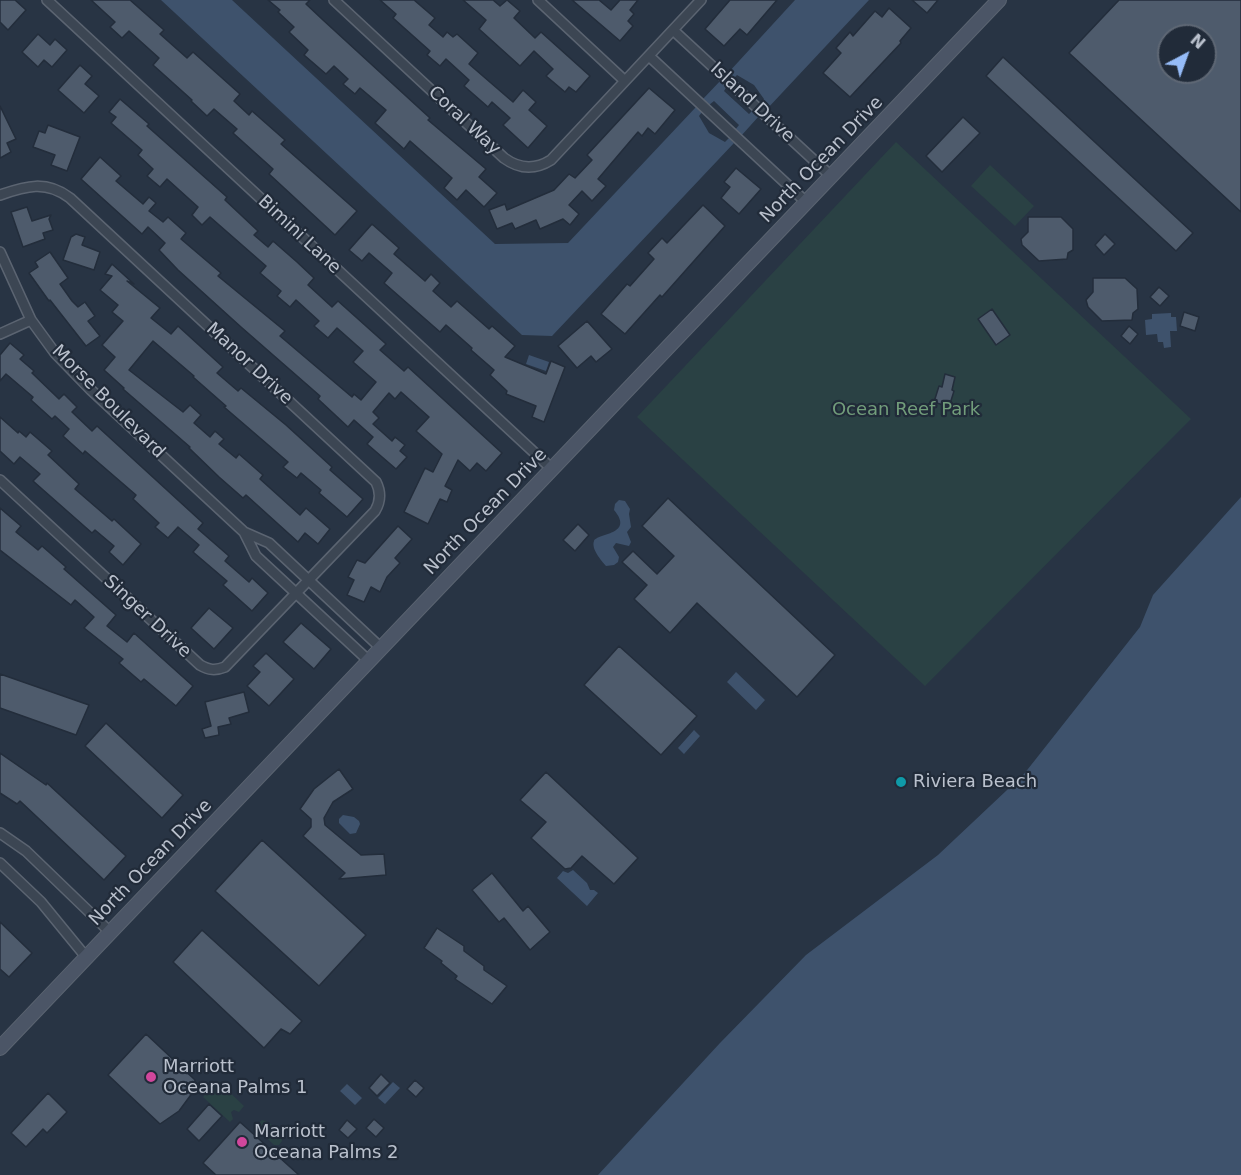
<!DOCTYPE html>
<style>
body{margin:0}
#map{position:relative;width:1241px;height:1175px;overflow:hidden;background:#283444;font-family:"DejaVu Sans",sans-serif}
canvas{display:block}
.north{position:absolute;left:1157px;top:24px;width:60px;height:60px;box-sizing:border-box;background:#212b39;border:2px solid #5e6774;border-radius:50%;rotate:41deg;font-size:16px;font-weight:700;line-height:24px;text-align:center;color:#bac1cd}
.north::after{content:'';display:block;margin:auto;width:21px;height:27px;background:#95bbf7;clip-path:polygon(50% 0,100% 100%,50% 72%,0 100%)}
</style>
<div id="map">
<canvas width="1241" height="1175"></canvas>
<div class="north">N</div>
</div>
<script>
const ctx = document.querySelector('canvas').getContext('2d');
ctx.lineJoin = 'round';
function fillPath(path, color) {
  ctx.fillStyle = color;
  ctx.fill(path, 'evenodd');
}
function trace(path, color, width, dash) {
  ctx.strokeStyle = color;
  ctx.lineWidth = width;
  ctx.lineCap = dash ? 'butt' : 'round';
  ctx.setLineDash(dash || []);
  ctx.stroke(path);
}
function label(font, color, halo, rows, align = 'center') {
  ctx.font = font + ' "DejaVu Sans",sans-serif';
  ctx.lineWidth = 4.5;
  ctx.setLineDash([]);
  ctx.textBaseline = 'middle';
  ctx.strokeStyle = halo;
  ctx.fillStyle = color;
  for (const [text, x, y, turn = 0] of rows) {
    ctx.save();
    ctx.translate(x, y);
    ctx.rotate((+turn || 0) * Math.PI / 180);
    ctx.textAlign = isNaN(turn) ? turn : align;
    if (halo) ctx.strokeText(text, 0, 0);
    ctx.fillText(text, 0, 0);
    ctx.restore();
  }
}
fillPath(new Path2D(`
 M896,142L1191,419L925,686L637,417Z
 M990,165L1034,206L1015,226L971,186Z
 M218,1081L244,1106L239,1112L234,1110L231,1112L233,1119L230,1122L203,1097Z
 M262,1120C271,1122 282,1132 282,1141L279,1145H274L257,1129V1124Z`), '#2a4144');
fillPath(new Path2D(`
 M161,0H232L495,244L568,243L696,107L702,112L699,116L709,133L725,142L729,138L734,143L552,336L522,335Z
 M795,0H869L767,109L761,103L764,99L754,85L737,75L734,78L728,73Z
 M721,80L727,86L724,91L749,114L752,111L759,116L741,136L735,130L739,125L714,101L709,105L703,99Z
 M1171,313V317H1176L1177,331H1170L1171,347L1164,348L1163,342H1158L1157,334L1146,335L1145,320L1152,319V314Z
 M529,355L549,362L546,371L526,364Z
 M1241,497V1175H598L720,1043L806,955L938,855L1024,774L1140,627L1153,595Z
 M619,500L625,501L630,509L629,514L631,527L627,532L631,542L629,546L616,543L613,547L619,557L618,562L614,565L606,566C601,560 591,549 594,541C597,533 635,535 614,510L615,504Z
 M736,672L765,700L756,710L727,682Z
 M694,730L700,736L684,754L678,748Z
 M343,815L354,817L359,821L360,824L356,833L350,834L339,823V819Z
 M573,870L587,883L590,890H594L598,893L587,906L557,878L563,871L568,873Z
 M393,1082L400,1088L385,1104L378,1098Z
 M347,1084L362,1098L355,1105L340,1091Z`), '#3e526c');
const building = new Path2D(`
 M0,0H15L26,10L8,30L0,22Z
 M91,0H130L164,30L160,34L187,58L193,52L240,94L234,101L249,115L252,111L285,140L281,144L357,211L335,235L269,174L273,169L233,133L237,129L214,109L207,116L191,101L192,100L153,65L159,58L129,31L122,38L110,27L115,22Z
 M268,0H310L306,4L323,20L430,118L428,120L486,169L479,177L497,193L484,207L466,190L457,200L444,188L452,178L410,141L404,149L375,123L386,110L360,88L355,94L343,84L348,79L334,66L326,74L304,55L308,50L289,32L294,27L278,12L280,10Z
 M380,0H414L435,18L429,25L443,37L447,32L453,37L457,34L478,53L469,64L513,102L523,90L536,102L529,110L547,126L528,148L503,125L510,118L492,102L488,107L464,86L469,80L446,59L440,66L427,55L430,51L393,18L396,14Z
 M463,0H493L500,6L507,0L520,11L514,18L535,38L541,32L590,76L576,92L569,87L565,92L546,76L553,69L534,51L520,66L479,29L486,20Z
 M572,0H599L611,10L620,0H638L630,10L634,14L628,21L633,26L620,41Z
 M730,0H777L747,35L740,29L724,46L705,29Z
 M912,0H938L927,13Z
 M1119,0H1241V212L1069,53ZM1169,36H1205V72H1169Z
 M889,8L911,28L900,41L901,43L850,97L823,73L841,53L836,48L850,32L853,36L875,11L882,17Z
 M38,34L50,45L55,39L67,50L52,67L44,60L38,67L22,52Z
 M1003,57L1193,233L1176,251L986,76Z
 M80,65L92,76L85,84L99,96L84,113L58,90Z
 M649,88L675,110L655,134L648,128L642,136L638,132L598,179L606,186L592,201L582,191L569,205L579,214L570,225L563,219L540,229L536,220L515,229L512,223L497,229L489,210L505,204L507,210L554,190L569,174L575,178L592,160L587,155Z
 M120,99L149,124L147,126L227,197L225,200L258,231L254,235L268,247L273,241L297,262L314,278L308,285L332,307L338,301L386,344L380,350L404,371L408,367L502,453L486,471L477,463L470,471L458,460L445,486L452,490L447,502L440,499L428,524L404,512L425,468L433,472L442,454L416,431L429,417L401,392L395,399L389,393L373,412L379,418L373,424L392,441L395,437L405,445L400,451L407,457L396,469L367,444L373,437L354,420L348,427L318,399L320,396L241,327L178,270L159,250L165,243L148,227L142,234L81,179L100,157L121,176L116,181L143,204L149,197L156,203L149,211L163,222L168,217L186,233L181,239L221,273L218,276L285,331L280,336L352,397L354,394L361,400L376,382L353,362L363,351L337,328L328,338L314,326L319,321L296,300L290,307L277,296L281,291L260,273L266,266L210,217L202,225L192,215L198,207L167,179L160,187L147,176L153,169L138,155L142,150L111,123L116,117L109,112Z
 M0,106L16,139L7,143L11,152L0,158Z
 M963,117L980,133L942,172L926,156Z
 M48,125L80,137L67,171L51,165L55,155L33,147L39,131L45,133Z
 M736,168L761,189L739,214L721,198L730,187L724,182Z
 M703,205L725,226L662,297L660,295L625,334L601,314L627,284L630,286L654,259L648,253L662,238L667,243Z
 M27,207L32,221L51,215L49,219L53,230L43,233L45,239L23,247L11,212Z
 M1028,217H1061L1073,229V250L1068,253L1067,259L1039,261L1022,245L1021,239L1028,232Z
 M372,224L399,248L394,254L425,281L431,274L440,283L433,291L451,307L457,301L489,329L492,326L515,346L505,357L546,374L551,361L565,367L544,422L532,417L536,406L506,394L507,391L490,375L494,370L471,350L472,348L446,325L440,332L384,283L392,273L369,253L362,261L349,250Z
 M76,234L85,237L82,245L100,252L94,270L63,260L71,237Z
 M1105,234L1115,244L1104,255L1095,245Z
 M50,252L68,278L60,284L72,301L78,307L85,302L95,316L88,321L100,336L86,346L50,300L49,301L29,273L38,267L35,262Z
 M112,264L134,284L127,281L160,308L151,318L171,334L178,326L223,367L217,373L238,391L241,388L286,425L332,467L330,470L363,499L347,517L319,493L321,490L301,473L297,478L283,467L288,462L224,407L226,406L193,377L194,376L153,341L129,370L183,412L190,405L201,415L194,423L210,437L215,431L224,439L219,444L236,458L239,454L263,475L260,479L300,515L306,508L330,529L318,544L305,533L298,542L246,495L243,498L219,477L189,448L190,447L123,389L124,388L104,370L115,357L102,345L123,321L112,312L118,305L100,290L112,276L105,274Z
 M1093,278H1125L1137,289L1138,309L1133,313L1132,320L1102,321L1088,307L1086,300L1093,292Z
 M1159,287L1169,296L1160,306L1150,297Z
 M992,309L1010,335L996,345L978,319Z
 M1184,312L1199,317L1195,331L1180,326Z
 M587,321L612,349L596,362L591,356L577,368L558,346Z
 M1129,326L1138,334L1130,344L1121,336Z
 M10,343L24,355L20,359L34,371L32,373L59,399L64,394L77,407L72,412L92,431L97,426L203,523L198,529L229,556L225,561L249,582L252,578L268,593L252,611L223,585L227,581L193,552L199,545L178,527L168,538L155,527L159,523L133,499L136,495L85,451L83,454L63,436L69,429L55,416L52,419L31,400L33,397L6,374L0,381V355Z
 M945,374L955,377L952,390L954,391L949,407L934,402L939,386L942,387Z
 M0,417L18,433L19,431L26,437L30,432L52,451L48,455L79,484L75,489L112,521L114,519L141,544L123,565L109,552L114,546L95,530L92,533L33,481L40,474L20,457L14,464L0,451Z
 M668,498L835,655L797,697L697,603L670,633L634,599L647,585L622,562L633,551L657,574L674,556L642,526Z
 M0,508L21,526L16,532L38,550L42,546L66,567L64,569L116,615L107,626L127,642L134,633L193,686L176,706L144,679L141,682L119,663L123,659L84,628L94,617L75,600L71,605L0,550Z
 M578,524L589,535L575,551L563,540Z
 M398,526L412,539L395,558L400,563L387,577L380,592L371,587L364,602L347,595L354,580L348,577L357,560L365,563Z
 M209,608L233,628L214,649L191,628Z
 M301,623L331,649L314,669L283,642Z
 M619,646L697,716L661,755L584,685Z
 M266,653L294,679L269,706L247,686L260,672L253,666Z
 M0,674L89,705L76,735L0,708Z
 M244,692L249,712L229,718L231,724L218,727L219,735L205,738L202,729L211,726L205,702Z
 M106,723L183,795L162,818L85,746Z
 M0,753L46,785L47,783L126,856L104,880L20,801L17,804L0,793Z
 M339,769L353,789L333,802L324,818L325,825L361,855L384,854L386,875L339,879L345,873L303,836L311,827V819L300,809L314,789Z
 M546,772L638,858L614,884L582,856L571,868L565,869L531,838L546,822L520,800Z
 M262,840L366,935L319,986L215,891Z
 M492,873L523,911L528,906L550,932L530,950L504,918L499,922L472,890Z
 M0,922L32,953L9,977L0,969Z
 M437,928L464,946V951L484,966V970L507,986L492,1004L455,979L457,976L441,963L442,961L424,948Z
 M202,930L302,1021L290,1034L281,1029L264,1048L173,962Z
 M146,1034L195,1080L193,1092L179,1111L160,1124L108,1075Z
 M381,1074L390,1083L377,1096L369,1088Z
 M415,1080L424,1088L416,1097L407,1089Z
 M48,1093L67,1112L47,1133L43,1129L26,1147L11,1133Z
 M209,1104L222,1116L199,1141L187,1129Z
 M374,1119L384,1128L376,1137L366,1128Z
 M347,1120L357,1129L348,1138L339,1130Z
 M240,1122L299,1175H216L203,1163Z`);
fillPath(building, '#4e5b6c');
trace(building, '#232d3b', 1.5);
const street = new Path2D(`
 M47,0L552,469
 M334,0L504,158C519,169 535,170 551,160L701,0
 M538,0L625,81
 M673,30L831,176
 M649,56L806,202
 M0,195C26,186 46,180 70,198L376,482C381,492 381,501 375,511L225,667C215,671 209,670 200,665L0,480
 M0,252L31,320L55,353L91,390L244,532L256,556L369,661
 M0,334L31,320
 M244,532L269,543L381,648
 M0,833L26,851L110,932
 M0,863L41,902L86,957`);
const secondary = new Path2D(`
 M0,1048L999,0`);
trace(street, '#5b6471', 12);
trace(secondary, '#5b6471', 16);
trace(street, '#3c4653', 9);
trace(secondary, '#4b5566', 14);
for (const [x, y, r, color] of [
 [901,782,6,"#0f9aa8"],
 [151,1077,6,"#d1479c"],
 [242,1142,6,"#d1479c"]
]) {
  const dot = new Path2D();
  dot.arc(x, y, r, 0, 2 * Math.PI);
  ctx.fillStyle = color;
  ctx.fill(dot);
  trace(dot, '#212b39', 2);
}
label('18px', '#bac1cd', '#212b39', [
 ["Island Drive",752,103,43],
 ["Coral Way",464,121,43],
 ["North Ocean Drive",822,160,-46],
 ["Bimini Lane",299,235,43],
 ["Manor Drive",249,364,43],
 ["Morse Boulevard",108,402,45],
 ["North Ocean Drive",486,512,-46],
 ["Singer Drive",147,617,43],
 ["North Ocean Drive",151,863,-46]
]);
label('18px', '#729d7b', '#212b39', [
 ["Ocean Reef Park",906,410]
]);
label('18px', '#bac1cd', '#212b39', [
 ["Riviera Beach",913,782],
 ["Marriott",163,1067],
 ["Oceana Palms 1",163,1088],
 ["Marriott",254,1132],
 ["Oceana Palms 2",254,1153]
], 'left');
</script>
